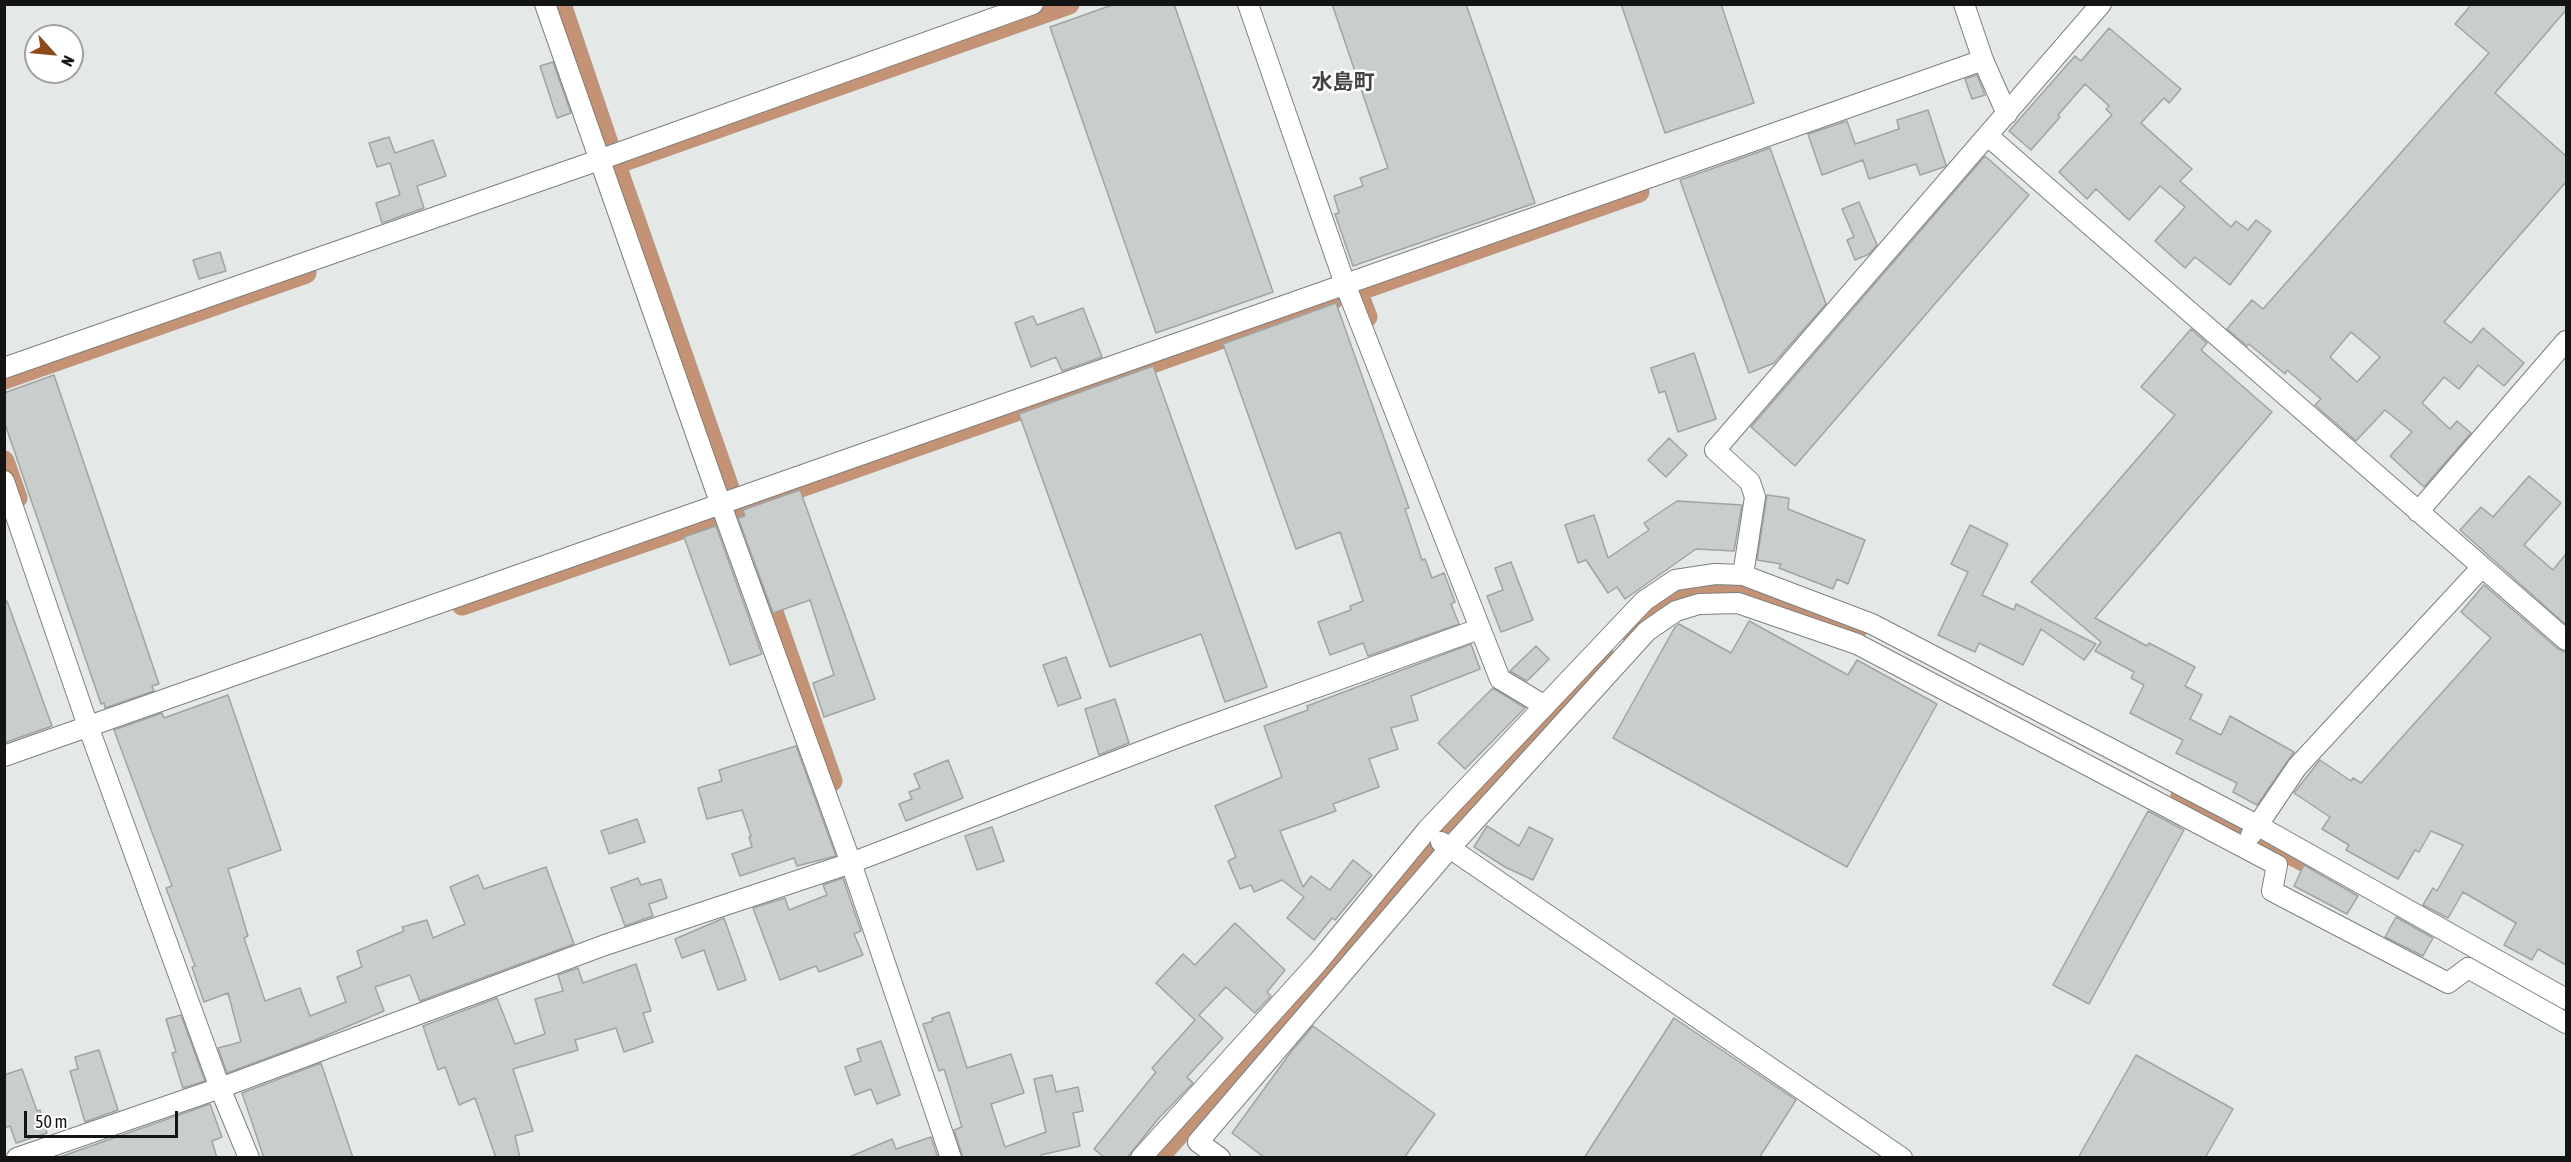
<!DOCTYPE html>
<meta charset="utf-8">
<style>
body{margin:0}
#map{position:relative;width:2571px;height:1162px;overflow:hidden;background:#e4e8e7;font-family:"Asap Condensed",sans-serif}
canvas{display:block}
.frame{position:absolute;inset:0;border:6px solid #131414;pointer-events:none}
.north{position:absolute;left:24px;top:24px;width:60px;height:60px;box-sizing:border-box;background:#fff;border:2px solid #a1a1a1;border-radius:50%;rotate:117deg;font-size:16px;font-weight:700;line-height:24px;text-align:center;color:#131414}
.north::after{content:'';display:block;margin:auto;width:21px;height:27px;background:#8d4a1a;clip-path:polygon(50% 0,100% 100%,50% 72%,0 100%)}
.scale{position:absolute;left:24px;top:1111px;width:154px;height:27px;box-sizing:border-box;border:3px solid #131414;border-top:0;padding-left:8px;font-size:18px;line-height:21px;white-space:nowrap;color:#131414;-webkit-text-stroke:4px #fff;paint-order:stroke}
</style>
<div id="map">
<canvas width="2571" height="1162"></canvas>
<div class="frame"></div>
<div class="north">N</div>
<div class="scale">50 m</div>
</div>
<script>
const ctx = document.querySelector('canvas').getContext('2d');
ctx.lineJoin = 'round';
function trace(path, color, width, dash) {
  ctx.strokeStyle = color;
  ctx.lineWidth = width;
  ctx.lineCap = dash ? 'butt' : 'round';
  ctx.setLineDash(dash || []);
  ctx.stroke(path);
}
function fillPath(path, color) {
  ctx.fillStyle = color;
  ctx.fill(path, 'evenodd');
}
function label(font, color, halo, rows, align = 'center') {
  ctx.font = font + ' "Asap Condensed","Noto Sans JP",sans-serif';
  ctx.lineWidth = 5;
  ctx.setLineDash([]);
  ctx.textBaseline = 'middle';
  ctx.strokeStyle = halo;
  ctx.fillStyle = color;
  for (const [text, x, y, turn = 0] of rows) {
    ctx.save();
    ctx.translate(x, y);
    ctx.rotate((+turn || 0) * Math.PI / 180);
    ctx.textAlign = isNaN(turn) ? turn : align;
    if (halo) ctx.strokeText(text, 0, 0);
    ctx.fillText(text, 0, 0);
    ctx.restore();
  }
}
trace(new Path2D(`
 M561,4L609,146
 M615,164L1069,4
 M617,168L731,494
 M1367,317L1357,291L1639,192
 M4,379L306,273
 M4,461L17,498
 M741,508L1333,299
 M764,586L832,781
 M462,605L710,519
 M1627,630L1637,619L1663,600L1711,586L1735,587L1858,628
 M2181,796L2307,863
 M1158,1158L1604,656`), '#c49376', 21);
const building = new Path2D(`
 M1115,4H1174L1273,292L1156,333L1050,27Z
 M1332,4H1466L1535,203L1353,266L1335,214L1339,213L1334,196L1363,186L1360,178L1388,168Z
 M1621,4H1721L1754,103L1665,133Z
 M2472,4H2566V10L2495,93L2566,156V182L2444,322L2471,343L2483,328L2524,363L2504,386L2478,365L2459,389L2444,377L2422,403L2450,429L2457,421L2471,433L2424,487L2390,456L2412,432L2385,410L2356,441L2315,405L2321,399L2287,370L2285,374L2249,344L2247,346L2227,329L2252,300L2263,309L2489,53L2455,24ZM2351,332L2380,357L2357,382L2330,357Z
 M2109,28L2181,89L2169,103L2164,98L2141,123L2192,169L2180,181L2231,227L2236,221L2248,230L2256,220L2271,231L2230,285L2195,257L2185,268L2155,241L2185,207L2160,186L2129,220L2096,189L2087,199L2059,172L2112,115L2106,109L2109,106L2085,84L2058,115L2060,117L2031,150L2009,131L2075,56L2081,61Z
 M553,62L571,113L557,118L540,66Z
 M1977,75L1985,95L1972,99L1965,79Z
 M1928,110L1946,165L1944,167L1920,175L1916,164L1869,179L1863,160L1822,175L1808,134L1847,121L1855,144L1899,129L1897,120Z
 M389,137L395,153L433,140L446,176L417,186L424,208L382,223L376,203L400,195L390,163L377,167L369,143Z
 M1770,148L1826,304L1774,363L1749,373L1680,180Z
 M1985,156L2029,195L1795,466L1751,427Z
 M1859,202L1877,245L1869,254L1855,260L1847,240L1854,237L1842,209Z
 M220,252L226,271L199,279L193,260Z
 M1336,303L1409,508L1405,509L1422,560L1425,559L1432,578L1444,573L1455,602L1451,604L1459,624L1368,656L1363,643L1330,655L1318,622L1351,610L1350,606L1363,601L1340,532L1296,549L1223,344Z
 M1083,308L1102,357L1062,371L1056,357L1031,367L1015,323L1033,316L1037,325Z
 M2191,329L2207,343L2201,350L2272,412L2095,618L2147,646L2149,643L2195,667L2185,686L2202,695L2190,719L2221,735L2230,716L2294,752L2257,805L2233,792L2237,783L2176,753L2183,740L2130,713L2144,685L2131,678L2134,672L2095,651L2101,642L2031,582L2175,415L2141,387Z
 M1694,353L1716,419L1678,432L1665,391L1659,393L1651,368Z
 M1153,366L1267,687L1225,702L1201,634L1110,667L1019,414Z
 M54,375L159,684L152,686L154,691L105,708L104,703L101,704L4,421V393Z
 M1669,438L1687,455L1666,477L1648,460Z
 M2529,476L2561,503L2524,545L2553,570L2566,554V625L2460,530L2481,507L2493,517Z
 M800,490L875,699L824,717L813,683L834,675L810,600L773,613L738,518L745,516L743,510Z
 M1767,495L1789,498L1788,509L1865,540L1848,584L1837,579L1833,589L1779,568L1781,564L1757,560Z
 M1677,501L1742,505L1734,551L1696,549L1625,599L1617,587L1608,593L1586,560L1578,563L1565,525L1594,515L1608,558L1649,530L1644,523Z
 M1970,525L2008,544L1982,595L2014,610L2016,604L2096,644L2084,660L2041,629L2023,665L1979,643L1975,652L1938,635L1968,572L1951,564Z
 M716,526L762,654L730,665L684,537Z
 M1511,562L1533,620L1501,632L1487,596L1503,590L1495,568Z
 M2484,585L2558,649L2566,652V965L2538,949L2532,960L2504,945L2516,923L2463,892L2448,918L2423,905L2433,888L2437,891L2463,845L2431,831L2419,852L2415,850L2398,879L2346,850L2349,845L2322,829L2330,817L2294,793L2320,760L2351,781L2353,778L2361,783L2491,638L2461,612Z
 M4,601H7L52,726L4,743Z
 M1749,621L1848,675L1857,660L1937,704L1847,867L1613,738L1675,627L1679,624L1731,653Z
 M1471,644L1480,669L1411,696L1418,720L1391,728L1398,749L1369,759L1379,787L1333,804L1336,811L1280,831L1303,887L1311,876L1330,890L1353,860L1372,875L1335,920L1332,918L1314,940L1287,918L1304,897L1282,880L1254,892L1251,885L1240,889L1228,861L1236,857L1215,806L1282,777L1264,726L1308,710L1307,706Z
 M1536,646L1549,659L1527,681L1510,671Z
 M1066,657L1081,698L1058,706L1043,665Z
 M1493,688L1525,708L1465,769L1438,743Z
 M228,695L281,850L228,869L248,936L244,938L265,1001L300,988L310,1016L346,1002L337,977L362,967L357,951L404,931L402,927L427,920L433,938L465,924L450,887L478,875L484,889L546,867L574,944L420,1001L410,975L375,987L384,1011L313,1041L227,1073L218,1048L241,1042L228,993L204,1002L192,967L195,966L166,888L172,886L114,730L162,713L164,718Z
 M1115,699L1129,743L1099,755L1085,709Z
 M796,746L836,856L797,866L794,858L740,876L732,854L752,847L749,837L751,836L742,810L707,819L698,788L722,781L719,770Z
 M948,760L963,798L906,821L899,804L912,799L909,792L920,788L914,774Z
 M2148,811L2184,830L2089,1004L2053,985Z
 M637,819L645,842L609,854L601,831Z
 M1487,826L1519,846L1529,827L1553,839L1533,880L1505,867L1474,847Z
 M992,827L1004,861L977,870L965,836Z
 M2304,865L2358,896L2347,914L2294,886Z
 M638,878L641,885L661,879L667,898L649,904L653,916L625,926L611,888Z
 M843,878L861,931L854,934L863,955L819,972L816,966L780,980L753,908L785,898L789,910L827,895L823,885Z
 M2396,917L2433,938L2423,956L2385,937Z
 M724,918L746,980L718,990L704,950L682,958L675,939Z
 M1235,923L1285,970L1267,992L1271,996L1255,1013L1226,987L1199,1015L1223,1038L1187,1077L1193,1083L1158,1119L1127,1158H1105L1094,1149L1156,1072L1152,1068L1195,1020L1156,983L1183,954L1195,965Z
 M636,964L651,1011L643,1013L653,1042L624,1052L616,1028L575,1040L578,1050L513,1069L533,1131L515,1136L520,1158H496L475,1098L459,1105L445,1067L438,1070L423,1026L497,998L515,1044L545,1034L535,999L563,991L558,975L578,968L583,983Z
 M949,1012L967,1068L1011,1054L1024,1093L991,1104L1005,1147L1046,1132L1034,1079L1052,1075L1056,1092L1078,1087L1083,1111L1073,1113L1080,1146L1041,1155L1042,1158H963L954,1130L962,1127L944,1069L939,1071L923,1024L933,1021L932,1018Z
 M181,1015L205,1081L183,1088L172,1053L176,1052L166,1019Z
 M1674,1018L1796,1100L1759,1158H1584Z
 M1313,1026L1435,1114L1404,1158H1265L1232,1133L1291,1052Z
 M881,1041L900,1095L877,1104L871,1089L855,1095L845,1067L861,1061L857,1049Z
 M99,1050L118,1110L85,1122L70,1071L78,1069L75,1057Z
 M2136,1055L2233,1109L2205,1158H2078Z
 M321,1063L353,1158H264L242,1093Z
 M22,1069L37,1111L40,1110L47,1133L16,1143L10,1126L4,1128V1075Z
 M210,1104L222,1137L212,1141L217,1158H57Z
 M931,1137L938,1158H847L892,1139L896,1149Z`);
fillPath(building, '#c9cdcc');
trace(building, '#a0a4a2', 1.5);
const street = new Path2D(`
 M545,4L721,505L851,863L951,1158
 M1248,4L1345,284L1500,679L1545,706
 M1964,4L1983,60L2007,114
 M1988,136L2566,640
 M4,368L599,160L1033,4
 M4,481L88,726L220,1088L249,1158
 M2418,512L2566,341
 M1743,575L1755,497L1750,482L1715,450L2101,4
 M4,756L1983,60
 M2251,835L2297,767L2482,567
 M1441,842L1902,1158
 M17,1158L220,1088L605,945L851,863L1184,735L1479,629
 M1141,1158L1318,962L1427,830L1644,601L1675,580L1715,574L1743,575L1872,624L2257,825L2566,999
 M1220,1158L1198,1142L1449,849L1647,631L1676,611L1699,604L1738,603L1857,644L2277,865L2272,891L2448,983L2468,968L2566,1023`);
trace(street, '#7c807e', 22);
trace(street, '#fff', 20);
label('bold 21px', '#404342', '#fff', [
 ["水島町",1343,82]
]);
</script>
